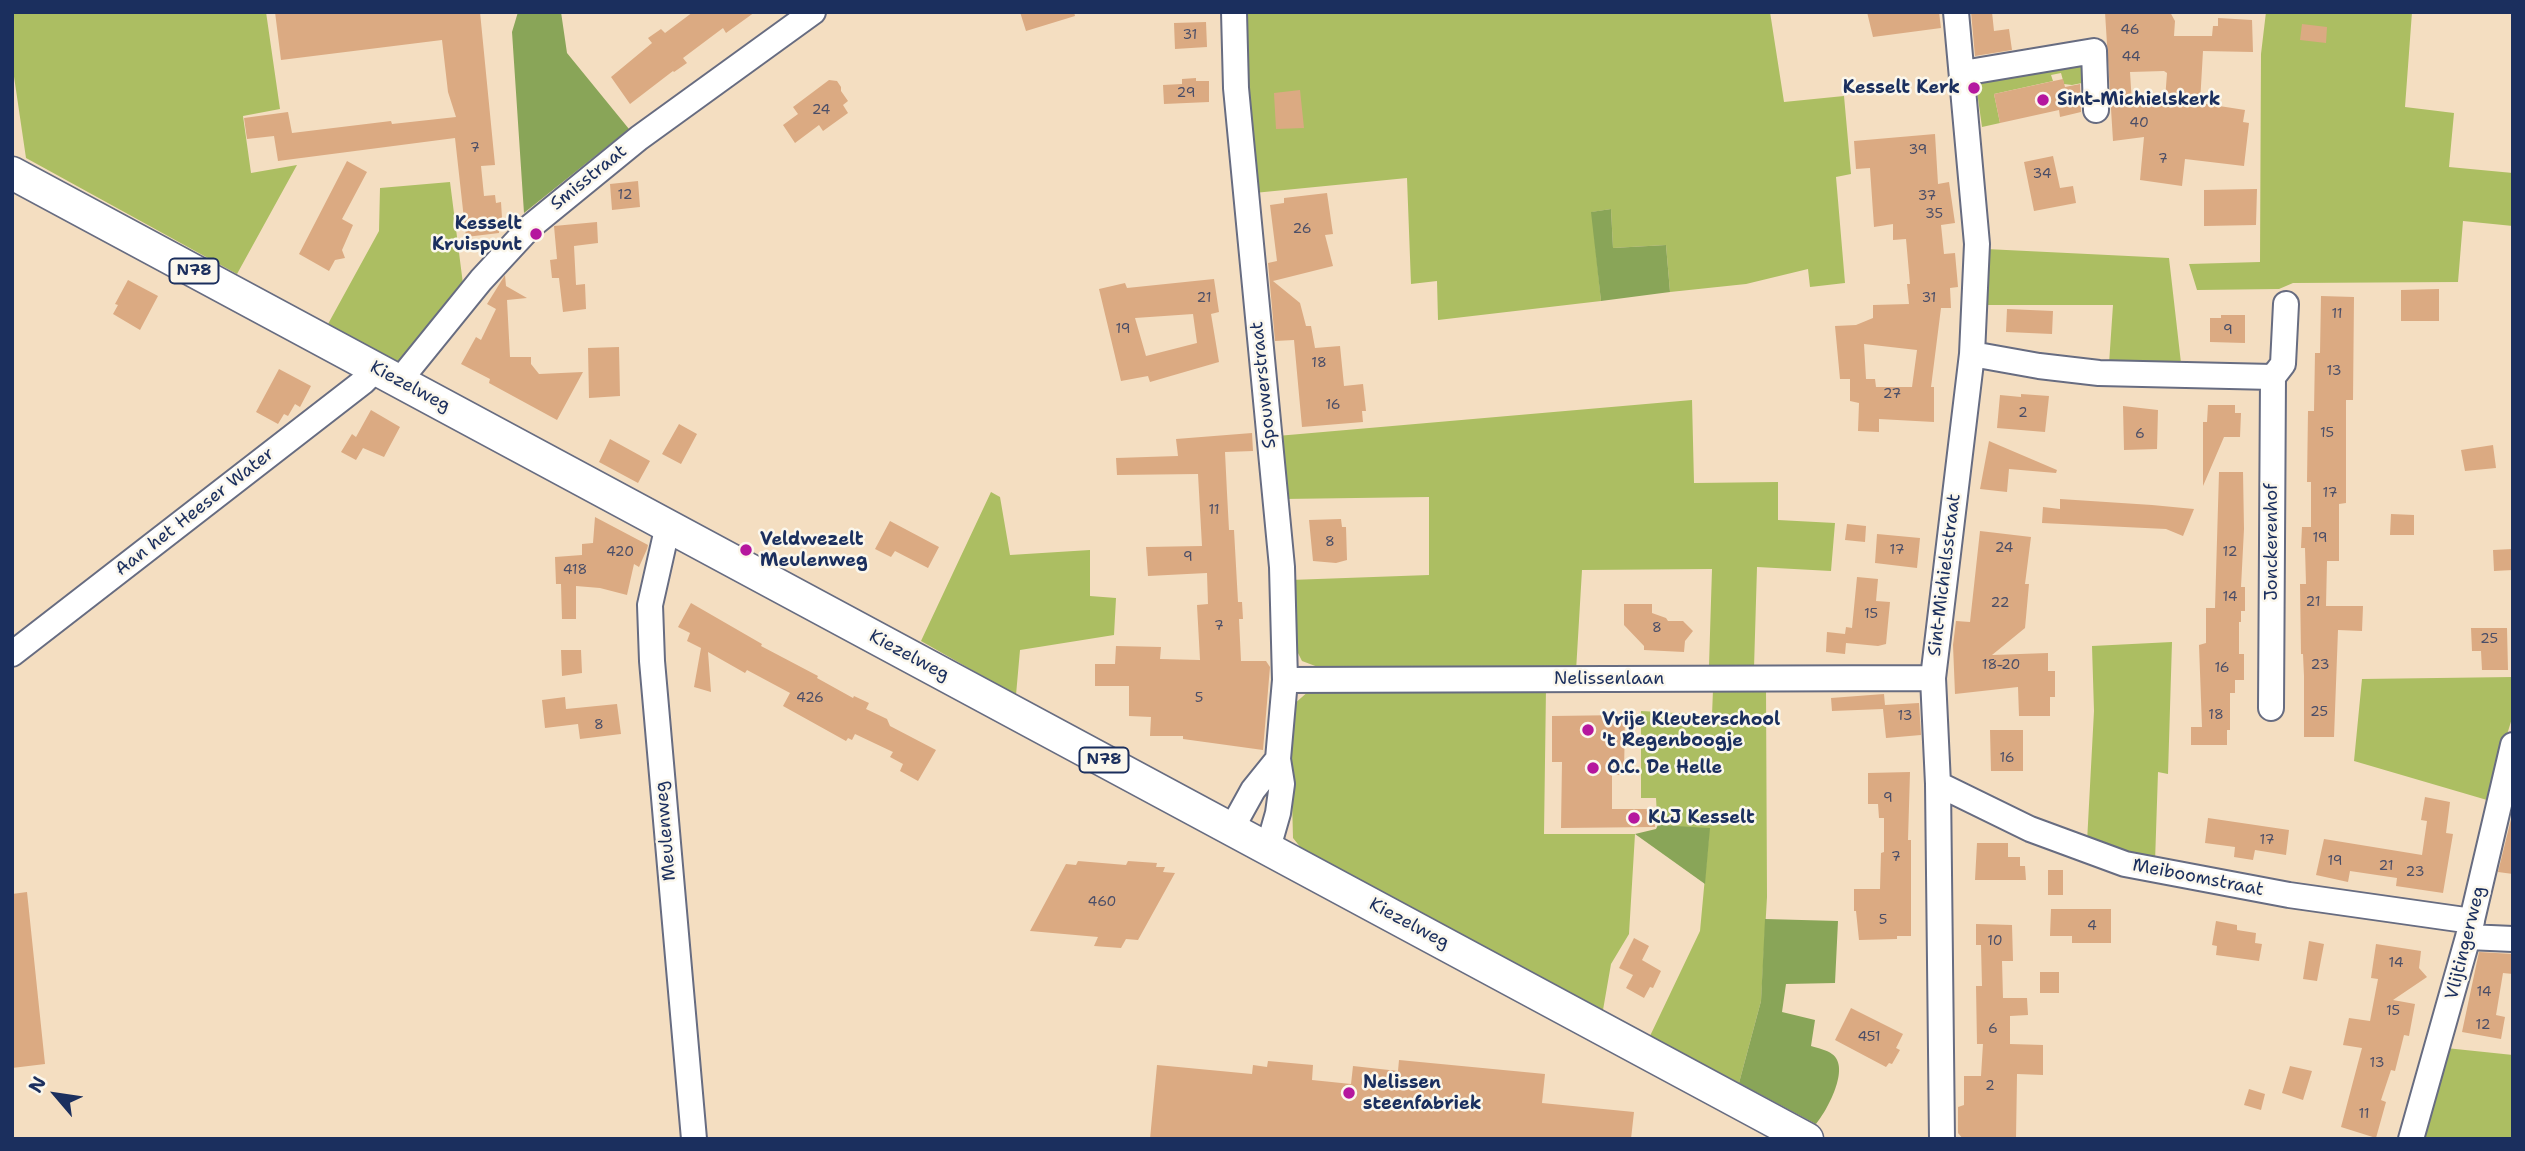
<!DOCTYPE html>
<style>
body{margin:0}
#map{position:relative;width:2525px;height:1151px;overflow:hidden;background:#f4dec1;font-family:"Shantell Sans",sans-serif}
canvas{display:block}
.frame{position:absolute;inset:0;border:14px solid #1b2f5e;pointer-events:none}
.north{position:absolute;left:21px;top:1060px;width:70px;height:70px;-webkit-text-stroke:5px #fbf7ec;paint-order:stroke;rotate:299deg;font-size:19px;font-weight:700;line-height:28px;text-align:center;color:#1b2f5e}
.north::after{content:'';display:block;margin:auto;width:24px;height:32px;background:#1b2f5e;clip-path:polygon(50% 0,100% 100%,50% 72%,0 100%)}
</style>
<div id="map">
<canvas width="2525" height="1151"></canvas>
<div class="frame"></div>
<div class="north">N</div>
</div>
<script>
const ctx = document.querySelector('canvas').getContext('2d');
ctx.lineJoin = 'round';
function fillPath(path, color) {
  ctx.fillStyle = color;
  ctx.fill(path, 'evenodd');
}
function trace(path, color, width, dash) {
  ctx.strokeStyle = color;
  ctx.lineWidth = width;
  ctx.lineCap = dash ? 'butt' : 'round';
  ctx.setLineDash(dash || []);
  ctx.stroke(path);
}
function label(font, color, halo, rows, align = 'center') {
  ctx.font = font + ' "Shantell Sans",sans-serif';
  ctx.lineWidth = 5;
  ctx.setLineDash([]);
  ctx.textBaseline = 'middle';
  ctx.strokeStyle = halo;
  ctx.fillStyle = color;
  for (const [text, x, y, turn = 0] of rows) {
    ctx.save();
    ctx.translate(x, y);
    ctx.rotate((+turn || 0) * Math.PI / 180);
    ctx.textAlign = isNaN(turn) ? turn : align;
    if (halo) ctx.strokeText(text, 0, 0);
    ctx.fillText(text, 0, 0);
    ctx.restore();
  }
}
fillPath(new Path2D(`
 M12,12H266L280,109L243,116L251,173L297,165L237,274L26,158L12,63Z
 M1244,12H1770L1784,102L1844,96L1851,174L1836,177L1845,283L1810,287L1808,269L1746,284L1670,292L1666,245L1613,248L1611,209L1592,212L1601,301L1438,320L1437,281L1411,284L1407,178L1254,193Z
 M2266,12H2412L2405,107L2454,113L2449,167L2513,173V226L2463,221L2458,282L2293,283L2279,289L2197,290L2189,264L2260,262L2261,54Z
 M2074,59L2084,66L2087,82L2072,85L2064,84L2061,73L2051,75L2053,81L1994,94L2000,123L1982,127L1975,77Z
 M450,182L463,284L398,363L328,324L379,231L380,188Z
 M1986,249L2169,258L2181,363L2109,364L2113,305H1986Z
 M1692,400L1694,483L1778,482V520L1835,523L1831,571L1757,567L1754,668L1709,666L1712,569L1582,570L1576,671L1318,667L1302,661L1295,647L1290,580L1429,575V497L1283,499L1277,436Z
 M991,492L1000,497L1010,555L1090,550V596L1116,598L1114,635L1020,650L1016,695L921,641Z
 M2172,642L2168,774L2158,772L2155,862L2087,842L2094,711L2092,646Z
 M2513,677V715L2487,800L2354,761L2362,679Z
 M1546,688L1544,834H1635L1629,934L1611,964L1603,1010L1301,848L1293,838L1290,720L1293,705L1310,690Z
 M1766,688L1767,897L1761,1001L1739,1083L1650,1036L1700,931L1709,834L1658,833L1656,798H1641V711L1712,715L1713,690Z
 M2446,1048L2513,1055V1139H2420Z`), '#acbe62');
fillPath(new Path2D(`
 M518,12H561L567,53L629,129L524,213L512,32Z
 M1611,209L1613,248L1666,245L1670,292L1601,301L1591,212Z
 M1658,825L1710,828L1705,884L1635,834L1656,829Z
 M1765,919L1838,921L1835,983L1786,984L1782,1012L1815,1020L1811,1046C1817,1048 1827,1050 1832,1054C1851,1067 1827,1111 1816,1124L1739,1083L1761,1001Z`), '#89a558');
fillPath(new Path2D(`
 M275,12H480L495,165L481,166L484,196L495,195L496,203L501,202L502,218L498,219L499,233L466,237L455,138L278,161L274,136L247,139L244,118L288,112L292,133L391,121L392,124L456,117L448,92L442,40L281,60Z
 M693,12H755L726,33L723,28L683,58L687,63L674,72L673,71L630,104L611,77L652,43L648,38L661,29L665,33Z
 M1020,12H1074L1075,16L1026,31Z
 M1867,12H1939L1941,28L1873,37Z
 M1971,12H1992L1994,31L2009,29L2012,50L1975,56Z
 M2105,12H2170L2175,21L2174,36H2212L2213,26H2218V18L2252,20L2253,52L2203,51L2200,103L2245,110L2243,122L2249,123L2244,166L2185,159L2182,186L2140,180L2144,137L2113,141ZM2164,71L2167,73L2165,100L2132,104L2130,72Z
 M1206,22L1207,47L1175,49L1174,23Z
 M2302,24L2327,27L2326,43L2300,40Z
 M1196,78V81H1209V102L1164,104L1163,85L1182,84V79Z
 M2063,79L2065,87L2080,84L2081,112L2060,117L2059,110L2000,123L1994,94Z
 M829,80L837,81L841,87V91L848,101L843,105L848,113L823,131L819,125L795,143L783,125L798,114L793,107Z
 M1300,90L1304,128L1276,129L1274,93Z
 M1935,134L1938,184L1949,182L1955,223L1941,225L1944,254L1955,253L1958,287L1950,288L1951,308H1941L1931,387H1934V422L1879,419V432L1858,431L1859,403L1850,401V379H1840L1835,326L1856,325L1873,318V305L1909,304L1907,284H1910L1906,239L1893,240V224L1874,227L1870,168L1856,169L1854,141ZM1864,344L1917,350L1912,387H1876L1875,379H1866Z
 M2053,156L2060,188L2073,186L2076,203L2034,211L2024,162Z
 M347,161L367,172L342,219L353,225L342,250L345,258L335,260L329,271L299,254Z
 M638,181L640,207L612,210L610,184Z
 M2257,189L2256,225L2204,226V190Z
 M1327,193L1333,234L1325,235L1333,266L1273,281L1300,303L1306,326H1311L1315,348L1340,346L1344,386L1363,384L1366,411H1362L1363,422L1302,427L1294,340L1275,341L1268,263L1277,261L1270,205L1284,203V198Z
 M597,222L598,243L574,246L576,285L585,284L586,309L563,312L559,278H552L550,260L557,259L554,226Z
 M505,275L506,286L527,298L507,300L510,357H531V364L539,374L583,372L557,420L489,383L490,379L461,364L476,337L481,340L496,309L487,304Z
 M1214,279L1219,312L1211,314L1219,362L1150,382L1148,376L1121,381L1099,289L1125,283L1127,288ZM1193,314L1197,343L1146,356L1135,318Z
 M128,280L158,296L140,330L113,314L118,305L115,304Z
 M2439,289V321H2401V290Z
 M2321,296L2354,297L2353,400H2346V503L2339,504V561H2327L2326,606H2363L2362,631L2338,630L2334,737H2304V676L2303,654H2301L2300,584H2306L2305,548H2301L2302,527H2311V482H2307L2308,411H2314L2315,353H2320Z
 M2007,309L2053,311L2052,334L2006,332Z
 M2221,315H2245V343L2210,342V318H2221Z
 M619,347L620,396L589,398L588,348Z
 M279,369L311,386L300,407L295,404L288,416L284,414L278,424L256,412Z
 M2021,394L2049,396L2045,432L1997,428L2000,395L2021,397Z
 M2208,405H2235V413H2241L2240,437H2224L2203,486V422H2207Z
 M2123,406L2158,410L2157,449L2124,450Z
 M371,410L400,427L384,457L363,448L356,460L341,452L352,434L356,437Z
 M679,424L697,434L681,464L662,454Z
 M1252,433L1253,451L1225,452L1227,493L1229,530H1234L1238,602H1242L1243,619H1239L1241,661H1266L1270,667L1263,750L1183,739V736H1150L1151,717L1129,716V686H1095V664H1115L1116,646L1161,647L1160,659L1200,660L1197,605L1208,604L1207,573L1148,576L1146,547L1202,546L1198,474L1117,475L1116,458L1178,456L1176,439Z
 M610,439L650,461L638,483L599,462Z
 M1989,441L2057,470L2056,473L2009,469L2007,492L1980,489Z
 M2493,445L2496,468L2465,471L2461,450Z
 M2219,472H2243L2244,529L2241,587H2245V611H2241V622H2239V654H2244V680H2235V693H2230V730H2227V745H2191V727H2202L2199,645L2206,643V608H2215Z
 M2060,499L2152,505L2194,509L2183,536L2166,529L2042,523L2043,507L2060,509Z
 M2391,514L2414,515V535H2390Z
 M595,517L648,545L647,549L639,567L634,564L627,595L600,588L576,586V619H562L561,584H556L555,557L582,555V544L593,543Z
 M1341,519L1342,527H1346L1347,560L1336,563L1313,561L1309,520Z
 M890,521L939,547L928,568L895,551L891,557L875,549Z
 M1847,524L1866,526L1865,542L1845,540Z
 M1980,531L2031,537L2025,584H2029L2025,628L1992,655L2048,653V671H2055V697H2050V716H2019L2018,687L1955,694L1953,645L1956,621L1970,622Z
 M1877,534L1920,538L1917,568L1875,563Z
 M2513,549V570L2494,571L2493,550Z
 M1857,577L1878,579L1876,601L1890,602L1886,644L1878,646L1846,643L1845,654L1826,652L1827,632L1845,634L1846,627L1852,628Z
 M691,603L762,644L761,646L818,676L817,678L853,698L854,696L869,703L866,709L887,719L890,726L936,750L918,781L900,771L903,764L890,757L893,752L855,734L852,740L848,738L846,741L783,706L790,693L747,670L745,673L708,652L711,692L694,687L701,648L687,641L690,633L678,627Z
 M1624,604H1652V613L1666,618L1668,621H1683L1693,631L1685,641L1684,652L1644,650V646L1624,625Z
 M2471,628H2507L2508,670H2482L2481,651H2472Z
 M561,650H581L582,673L562,676Z
 M1884,694L1885,705L1919,703L1921,735L1886,738L1883,709L1832,711L1831,698Z
 M565,697L566,709L617,704L621,734L580,739L578,724L545,728L542,700Z
 M1625,715L1624,775H1612V809H1654L1655,827L1561,828L1562,762H1552V716Z
 M1990,730H2023V771H1991Z
 M1910,772L1908,840H1911V936H1897V939L1859,940L1856,911H1854V889H1880L1881,853L1884,852V818H1879L1878,804H1868V773Z
 M2425,797L2450,802L2446,833L2453,834L2443,893L2396,886L2397,878L2350,871L2348,882L2316,875L2324,839L2422,855L2427,821L2421,820Z
 M2513,811V874L2498,872Z
 M2208,818L2289,830L2286,855L2255,850L2253,860L2234,857L2235,847L2205,843Z
 M1977,843H2008V857H2020V866H2025L2026,880H1975Z
 M1078,861L1126,865L1128,861L1157,863L1156,867H1165L1163,872L1175,873L1138,940L1126,939L1121,948L1094,946L1098,937L1030,931L1066,864L1076,865Z
 M2048,870H2063V895H2048Z
 M27,892L45,1064L12,1068V894Z
 M2051,909H2111V943H2072V936H2050Z
 M2216,921L2237,925V930L2256,933L2255,943L2262,944L2259,961L2216,955L2217,946L2212,945Z
 M1976,924L2012,925L2013,961H2002L2003,998H2027L2028,1015L2010,1016V1044L2043,1045V1075L2017,1074L2016,1139H1963L1958,1133V1107L1964,1105V1076H1981L1983,1044H1977L1976,986H1982L1981,945H1976Z
 M1634,938L1649,946L1642,960L1661,971L1653,988L1650,987L1644,998L1626,988L1633,975L1619,968Z
 M2309,941L2324,944L2317,981L2303,979Z
 M2376,944L2421,951L2419,968L2427,977L2393,1000L2415,1004L2409,1036L2404,1035L2395,1071L2391,1070L2381,1100L2386,1102L2376,1138L2341,1127L2362,1048L2343,1045L2349,1018L2370,1021L2378,979L2371,978Z
 M2479,952L2513,954V974L2503,973L2496,1015L2505,1017L2501,1039L2462,1032Z
 M2040,972H2059V993H2040Z
 M1851,1008L1903,1034L1896,1048L1900,1050L1892,1064L1889,1063L1886,1067L1835,1040Z
 M1399,1060L1545,1074L1542,1103L1634,1112L1631,1139H1150L1157,1065L1252,1074L1253,1065L1267,1067L1268,1061L1313,1065L1312,1080L1351,1084L1353,1066L1398,1071Z
 M2290,1066L2312,1071L2303,1100L2282,1093Z
 M2249,1089L2265,1094L2261,1110L2244,1105Z`), '#dbaa82');
const minor = new Path2D(`
 M1234,12L1236,88L1282,567L1285,680L1278,759L1282,784L1278,813L1268,848
 M1963,73L2094,51L2096,110
 M1972,354L2039,366L2099,373L2273,377L2271,708
 M2273,377L2283,364L2286,304
 M401,382L408,370L481,280L530,227L639,138L813,12
 M668,525L650,605L652,661L694,1139
 M12,654L363,382L376,369
 M1285,680L1933,678
 M1938,784L2030,829L2125,864L2289,895L2472,921
 M1232,828L1253,790L1278,759
 M2468,937L2513,939
 M1942,1139L1938,784L1933,678L1972,354L1977,244L1956,12
 M2411,1139L2468,937L2513,745`);
const major = new Path2D(`
 M12,173L1807,1139`);
trace(minor, '#676c81', 28);
trace(major, '#676c81', 35);
trace(minor, '#fff', 24);
trace(major, '#fff', 32);
for (const [x, y, r, color] of [
 [1974,88,7,"#b5179e"],
 [2043,100,7,"#b5179e"],
 [536,234,7,"#b5179e"],
 [746,550,7,"#b5179e"],
 [1588,730,7,"#b5179e"],
 [1593,768,7,"#b5179e"],
 [1634,818,7,"#b5179e"],
 [1349,1093,7,"#b5179e"]
]) {
  const dot = new Path2D();
  dot.arc(x, y, r, 0, 2 * Math.PI);
  ctx.fillStyle = color;
  ctx.fill(dot);
  trace(dot, '#fbf7ec', 2.5);
}
label('14px', '#4b4e67', null, [
 ["46",2130,30],
 ["31",1190,35],
 ["44",2131,57],
 ["29",1186,93],
 ["24",821,110],
 ["40",2139,123],
 ["7",475,148],
 ["39",1918,150],
 ["7",2163,159],
 ["34",2042,174],
 ["12",625,195],
 ["37",1927,196],
 ["35",1934,214],
 ["26",1302,229],
 ["21",1204,298],
 ["31",1929,298],
 ["11",2337,314],
 ["19",1123,329],
 ["9",2228,330],
 ["18",1319,363],
 ["13",2334,371],
 ["27",1892,394],
 ["16",1333,405],
 ["2",2023,413],
 ["15",2327,433],
 ["6",2140,434],
 ["17",2330,493],
 ["11",1214,510],
 ["19",2320,538],
 ["8",1330,542],
 ["24",2004,548],
 ["17",1897,550],
 ["420",620,552],
 ["12",2230,552],
 ["9",1188,557],
 ["418",575,570],
 ["14",2230,597],
 ["21",2313,602],
 ["22",2000,603],
 ["15",1871,614],
 ["7",1219,626],
 ["8",1657,628],
 ["25",2489,639],
 ["18-20",2001,665],
 ["23",2320,665],
 ["16",2222,668],
 ["426",810,698],
 ["5",1199,698],
 ["25",2319,712],
 ["18",2216,715],
 ["13",1905,716],
 ["8",599,725],
 ["16",2007,758],
 ["9",1888,798],
 ["17",2267,840],
 ["7",1896,857],
 ["19",2335,861],
 ["21",2386,866],
 ["23",2415,872],
 ["460",1102,902],
 ["5",1883,920],
 ["4",2092,926],
 ["10",1995,941],
 ["14",2396,963],
 ["14",2484,992],
 ["15",2393,1011],
 ["12",2483,1025],
 ["6",1993,1029],
 ["451",1869,1037],
 ["13",2377,1063],
 ["2",1990,1086],
 ["11",2364,1114]
]);
for (const [x, y, w] of [
 [194,271,49],
 [1104,760,49]
]) {
  const box = new Path2D();
  box.roundRect(x - w / 2, y - 12.5, w, 25, 5);
  ctx.fillStyle = '#fbf7ec';
  ctx.fill(box);
  trace(box, '#1b2f5e', 2);
}
label('bold 16px', '#1b2f5e', null, [
 ["N78",194,271],
 ["N78",1104,760]
]);
label('bold 18px', '#1b2f5e', '#fbf7ec', [
 ["Kesselt Kerk",1960,88,"right"],
 ["Sint-Michielskerk",2057,100],
 ["Kesselt",522,224,"right"],
 ["Kruispunt",522,245,"right"],
 ["Veldwezelt",760,540],
 ["Meulenweg",760,561],
 ["Vrije Kleuterschool",1602,720],
 ["'t Regenboogje",1602,741],
 ["O.C. De Helle",1607,768],
 ["KLJ Kesselt",1648,818],
 ["Nelissen",1363,1083],
 ["steenfabriek",1363,1104]
], 'left');
label('18px', '#1b2f5e', '#fbf7ec', [
 ["Smisstraat",589,178,-39],
 ["Spouwerstraat",1264,385,-96],
 ["Kiezelweg",410,387,28],
 ["Aan het Heeser Water",195,512,-38],
 ["Jonckerenhof",2272,542,-90],
 ["Sint-Michielsstraat",1945,575,-83],
 ["Kiezelweg",909,656,28],
 ["Nelissenlaan",1609,679],
 ["Meulenweg",666,831,-95],
 ["Meiboomstraat",2198,878,11],
 ["Kiezelweg",1409,924,28],
 ["Vlijtingerweg",2466,943,-76]
]);
</script>
